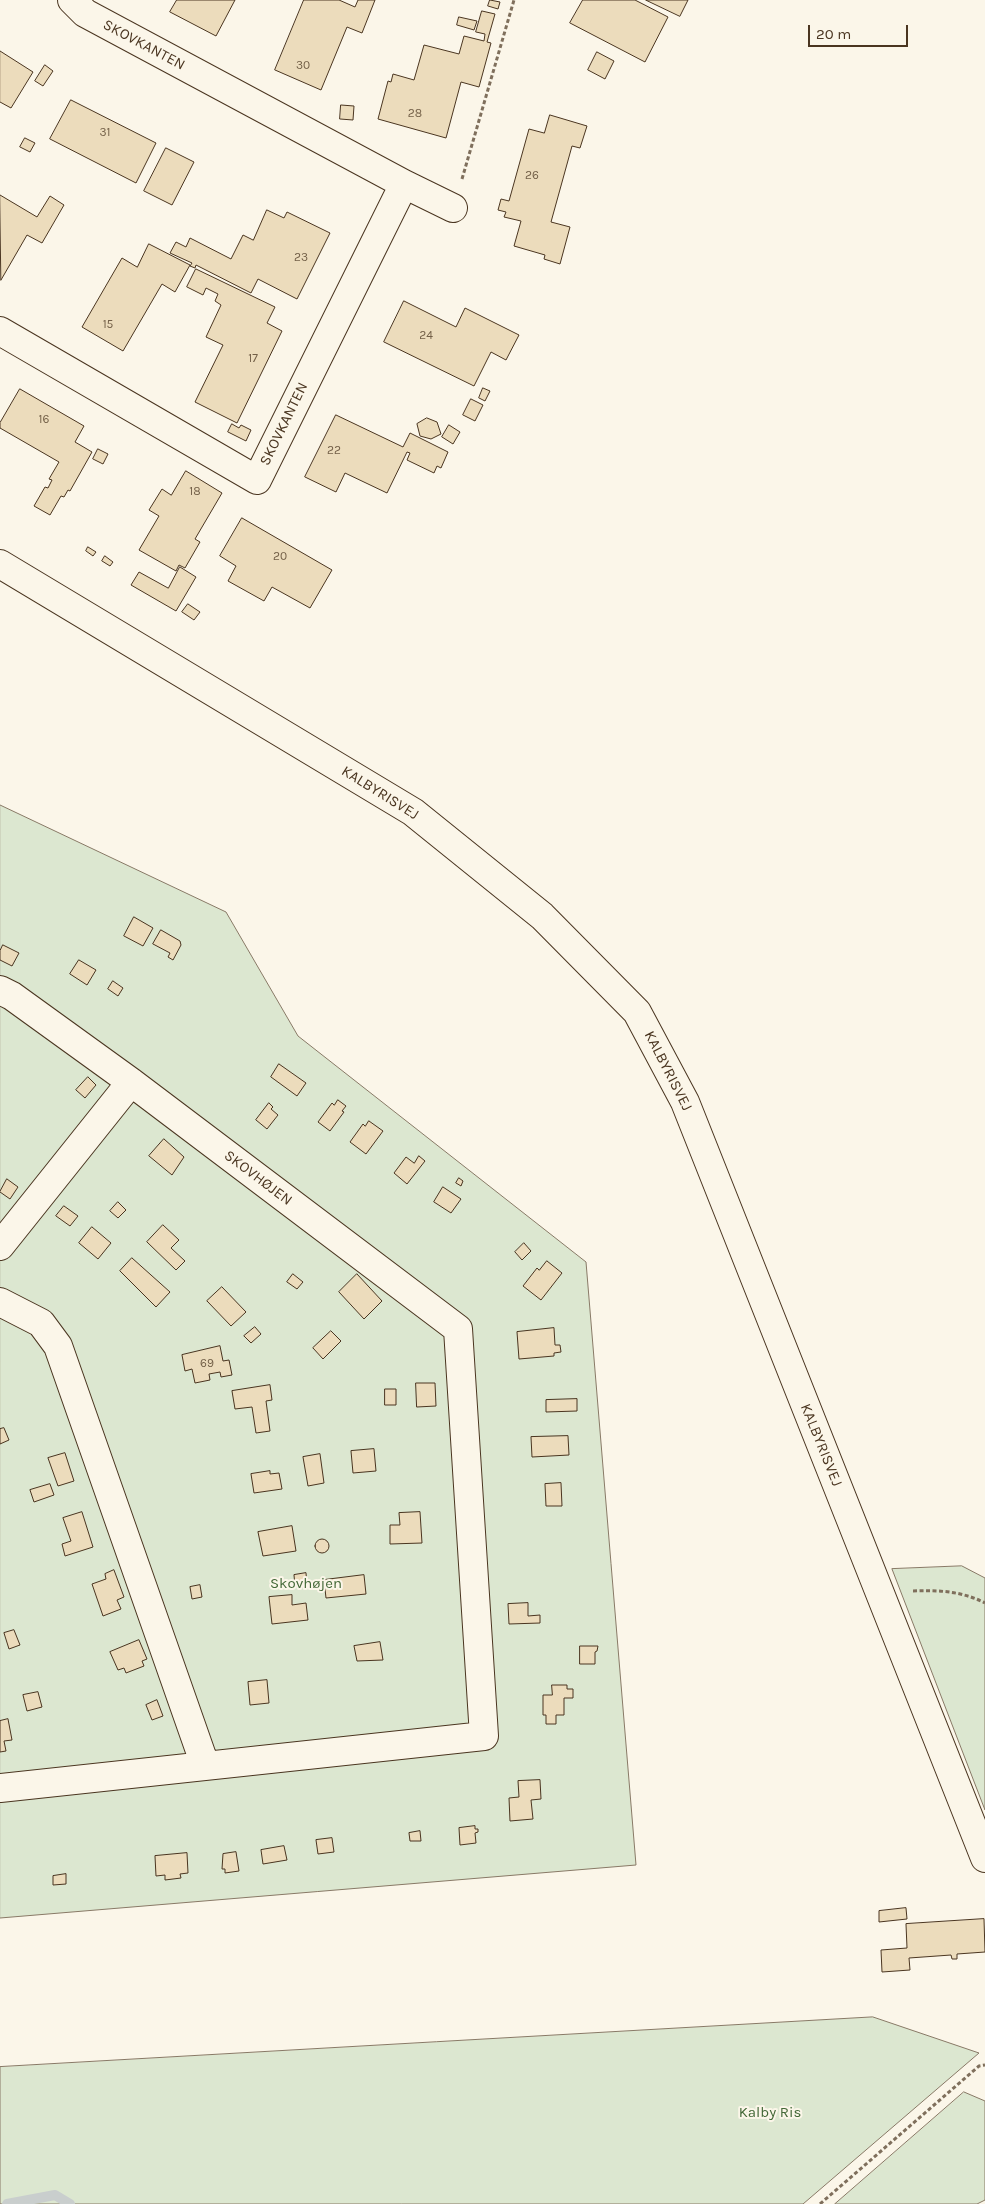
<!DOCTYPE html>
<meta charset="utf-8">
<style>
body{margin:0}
#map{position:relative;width:985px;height:2204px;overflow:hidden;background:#fbf6e9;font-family:Karla,sans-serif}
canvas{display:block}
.scale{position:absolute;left:808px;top:25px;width:100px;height:22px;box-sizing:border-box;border:2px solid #4a3520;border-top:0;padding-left:6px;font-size:15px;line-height:18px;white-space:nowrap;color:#4a3520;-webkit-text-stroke:4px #fbf6e9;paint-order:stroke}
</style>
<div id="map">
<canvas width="985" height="2204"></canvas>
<div class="scale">20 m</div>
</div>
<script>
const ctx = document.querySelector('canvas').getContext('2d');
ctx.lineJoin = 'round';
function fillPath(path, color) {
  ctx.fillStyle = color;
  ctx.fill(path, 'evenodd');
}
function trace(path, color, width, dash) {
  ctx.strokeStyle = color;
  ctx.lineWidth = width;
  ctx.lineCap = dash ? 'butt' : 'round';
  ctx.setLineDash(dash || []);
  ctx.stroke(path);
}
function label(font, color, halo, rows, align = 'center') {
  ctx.font = font + ' Karla,sans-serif';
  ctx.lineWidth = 4;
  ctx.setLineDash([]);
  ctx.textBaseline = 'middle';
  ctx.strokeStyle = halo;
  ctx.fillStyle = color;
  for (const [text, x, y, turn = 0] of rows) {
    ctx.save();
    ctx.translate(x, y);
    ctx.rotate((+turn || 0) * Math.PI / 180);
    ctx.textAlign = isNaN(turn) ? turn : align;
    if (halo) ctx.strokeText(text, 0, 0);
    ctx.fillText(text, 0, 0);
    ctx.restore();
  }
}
const green = new Path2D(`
 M0,805L226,912L298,1036L586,1262L636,1865L0,1918Z
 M962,1566L985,1578V1810L892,1569Z
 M873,2017L979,2053L803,2204H0V2067Z
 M964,2092L985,2101V2200L977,2204H835Z`);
fillPath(green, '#dce7d0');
trace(green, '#887966', 1);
trace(new Path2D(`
 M7,2204L55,2195L70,2204`), '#c9cecd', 10);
const building = new Path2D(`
 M177,0H235L216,36L170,12Z
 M304,0H339L355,7L358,0H375L362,33L347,27L321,90L275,70Z
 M490,0L500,2L498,9L488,6Z
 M583,0H635L668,17L645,62L570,23Z
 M646,0H688L680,16Z
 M482,11L495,14L487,42L491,43L479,87L461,82L446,138L378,119L388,81L391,82L393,74L414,80L424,45L459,54L464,36L484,41L485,34L476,32Z
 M459,17L477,21L474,30L457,25Z
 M0,51L33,72L11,108L0,102Z
 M597,52L614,61L605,79L588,70Z
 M45,65L53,71L43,86L35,81Z
 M71,100L156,143L136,183L50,139Z
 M341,105L354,106L353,120L340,119Z
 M550,115L587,126L580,148L572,146L551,222L570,227L560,264L544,259L545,255L514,246L521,221L504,217L506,212L498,210L501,199L509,201L529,129L544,133Z
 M25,138L35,143L30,152L20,147Z
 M166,148L194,162L172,205L144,191Z
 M0,195L37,217L50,196L64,205L42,243L27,235L1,280Z
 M267,210L284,218L287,212L330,233L297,299L258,279L251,293L196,265L195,268L190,266L192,263L170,253L176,242L186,247L190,238L231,259L243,235L253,240Z
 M149,244L190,265L175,292L162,284L123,351L82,327L122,258L137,267Z
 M196,269L275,307L267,323L282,331L237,423L195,402L223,345L206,337L221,305L215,301L218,294L206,288L203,295L187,287Z
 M404,301L456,327L465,308L519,335L506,360L491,352L474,386L384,342Z
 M483,388L490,391L485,401L479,398Z
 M20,389L84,426L75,442L92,452L70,491L68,490L64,497L61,496L50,515L34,506L45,487L48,488L52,480L49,479L59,462L0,428V423Z
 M471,399L483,405L475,421L463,415Z
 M336,415L403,447L410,433L448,452L441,468L437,466L434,473L407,460L410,453L407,452L387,493L345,473L336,492L305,477Z
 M427,418L437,422L441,434L431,439L420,436L417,424Z
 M232,424L239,428L241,425L251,430L246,441L228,432Z
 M449,425L460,432L453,444L442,437Z
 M98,449L108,454L103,464L93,459Z
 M186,471L222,493L195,539L200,542L185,568L179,565L176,571L139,550L159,516L149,510L162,489L171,495Z
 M242,518L332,570L310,608L272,587L264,601L228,581L236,566L220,556Z
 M88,547L96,552L93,556L86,551Z
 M105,556L113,562L110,566L102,561Z
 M180,567L196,577L176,611L131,585L139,572L168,588Z
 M188,604L200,612L194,620L182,612Z
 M134,917L153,928L143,946L124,936Z
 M161,930L180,941L181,945L173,960L168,957L170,953L153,944Z
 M3,945L19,953L12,966L0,960V951Z
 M79,960L96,970L87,985L70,974Z
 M113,981L123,988L118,996L108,989Z
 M279,1064L306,1083L297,1096L271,1077Z
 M88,1077L96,1085L85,1098L76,1090Z
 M338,1100L346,1106L342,1111L344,1112L330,1131L318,1122L332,1103L334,1105Z
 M269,1103L273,1107L271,1109L278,1115L267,1129L256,1120Z
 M369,1121L383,1131L366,1154L350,1142L363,1124L365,1126Z
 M164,1139L184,1157L172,1175L149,1156Z
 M419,1156L425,1161L407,1184L394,1173L406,1157L414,1163Z
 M459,1178L463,1181L461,1186L456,1183Z
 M7,1179L18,1187L10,1199L0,1192Z
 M443,1187L461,1199L451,1213L434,1202Z
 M118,1202L126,1210L118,1218L110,1211Z
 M64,1206L78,1216L70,1226L56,1216Z
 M163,1225L179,1240L171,1248L185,1261L176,1270L147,1242Z
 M92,1227L111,1243L98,1259L79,1243Z
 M524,1243L531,1251L522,1260L515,1252Z
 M132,1258L170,1292L156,1307L120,1271Z
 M547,1261L562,1273L541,1300L523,1286L537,1268L539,1270Z
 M293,1274L303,1282L297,1289L287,1282Z
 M357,1274L382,1301L364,1319L339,1292Z
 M222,1287L246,1312L231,1326L207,1301Z
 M255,1327L261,1334L251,1343L244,1336Z
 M554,1328L555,1345H560L561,1352L554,1353V1356L519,1359L517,1332Z
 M331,1331L341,1341L323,1359L313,1348Z
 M220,1346L223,1361L229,1360L232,1375L221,1377L220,1372L209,1374L210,1380L195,1383L192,1369L185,1371L182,1355Z
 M416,1383H435L436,1406L417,1407Z
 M270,1385L272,1400L266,1401L270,1431L256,1433L252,1407L235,1409L232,1391Z
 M385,1389H396V1405H385Z
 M577,1399V1411L546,1412V1400Z
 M4,1428L9,1440L0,1444V1429Z
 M568,1436L569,1455L532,1457L531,1437Z
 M374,1449L376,1471L353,1473L351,1451Z
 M65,1453L74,1481L58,1486L48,1458Z
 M320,1454L324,1483L308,1486L303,1457Z
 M270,1471V1474L279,1473L282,1489L254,1493L251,1474Z
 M561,1483L562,1506H546L545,1484Z
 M50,1484L54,1495L34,1502L30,1490Z
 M82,1512L93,1547L65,1556L62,1544L71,1541L63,1518Z
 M420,1512L422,1543L390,1544V1525H400L399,1513Z
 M292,1526L296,1551L263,1556L258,1532Z
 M315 1546a7 7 0 1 1 14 0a7 7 0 1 1-14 0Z
 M114,1570L124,1597L117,1600L121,1609L103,1616L92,1584L106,1579L105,1574Z
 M306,1573L307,1585L295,1586L294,1575Z
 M364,1575L366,1594L326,1598L324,1580Z
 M200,1585L202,1597L192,1599L190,1587Z
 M292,1595V1605L306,1603L308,1620L272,1624L269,1597Z
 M528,1603V1616L540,1615V1623L509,1624L508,1604Z
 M14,1630L20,1645L9,1649L4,1633Z
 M139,1640L147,1659L142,1661L144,1666L126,1673L124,1668L118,1670L110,1652Z
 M380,1642L383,1660L357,1661L354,1646Z
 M580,1646H598L597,1651L595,1652V1664H580Z
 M267,1680L269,1703L250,1705L248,1682Z
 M552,1685H567V1689H573V1698H564V1715H556V1724H546V1715H543V1695H552Z
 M38,1692L42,1707L27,1711L23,1695Z
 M157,1700L163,1716L152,1720L146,1705Z
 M8,1719L12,1740L4,1741L6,1751L0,1752V1721Z
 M540,1780L541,1799L531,1800L533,1819L510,1821L509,1798L519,1797L518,1781Z
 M475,1826V1829H478V1832L475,1833L476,1843L460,1845L459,1828Z
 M420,1831L421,1841H410L409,1833Z
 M332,1838L334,1852L318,1854L316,1840Z
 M284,1846L287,1860L263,1864L261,1850Z
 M236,1852L239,1871L225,1873V1869H222L223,1854Z
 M187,1853L188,1873L180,1874L181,1878L165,1880V1875L156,1876L155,1856Z
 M66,1874V1884L53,1885V1876Z
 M906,1908L907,1919L879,1922V1911Z
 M984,1919L985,1952L957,1954V1959H952L951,1955L909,1958L910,1970L882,1972L881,1950L907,1948L906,1924Z`);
fillPath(building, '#ecdcbc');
trace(building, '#4a3520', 1);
const minor = new Path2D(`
 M72,0L85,13L404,184L453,208
 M0,331L257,480L404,184
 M0,564L413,812L542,916L637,1012L685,1102L985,1858
 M0,990L12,996L131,1082L458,1329L484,1736L0,1788
 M0,1246L131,1082
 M0,1302L41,1323L58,1346L205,1765`);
trace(minor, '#4a3520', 30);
trace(new Path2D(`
 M462,179L514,0
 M913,1591C938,1590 962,1591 985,1603
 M820,2204L979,2066L985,2065`), '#7f6f5c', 3, [4, 2.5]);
trace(minor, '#fbf6e9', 28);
label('12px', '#725f47', null, [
 ["30",303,66],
 ["28",415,114],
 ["31",105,133],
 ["26",532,176],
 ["23",301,258],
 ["15",108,325],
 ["24",426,336],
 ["17",253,359],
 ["16",44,420],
 ["22",334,451],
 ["18",195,492],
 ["20",280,557],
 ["69",207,1364]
]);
label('15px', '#4a3520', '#fbf6e9', [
 ["SKOVKANTEN",144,45,28],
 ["SKOVKANTEN",284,424,-64],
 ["KALBYRISVEJ",380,793,32],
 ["KALBYRISVEJ",668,1071,63],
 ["SKOVHØJEN",258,1178,37],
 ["KALBYRISVEJ",821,1445,68]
]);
label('15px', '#436837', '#fbf6e9', [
 ["Skovhøjen",306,1584],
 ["Kalby Ris",770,2113]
]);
</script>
